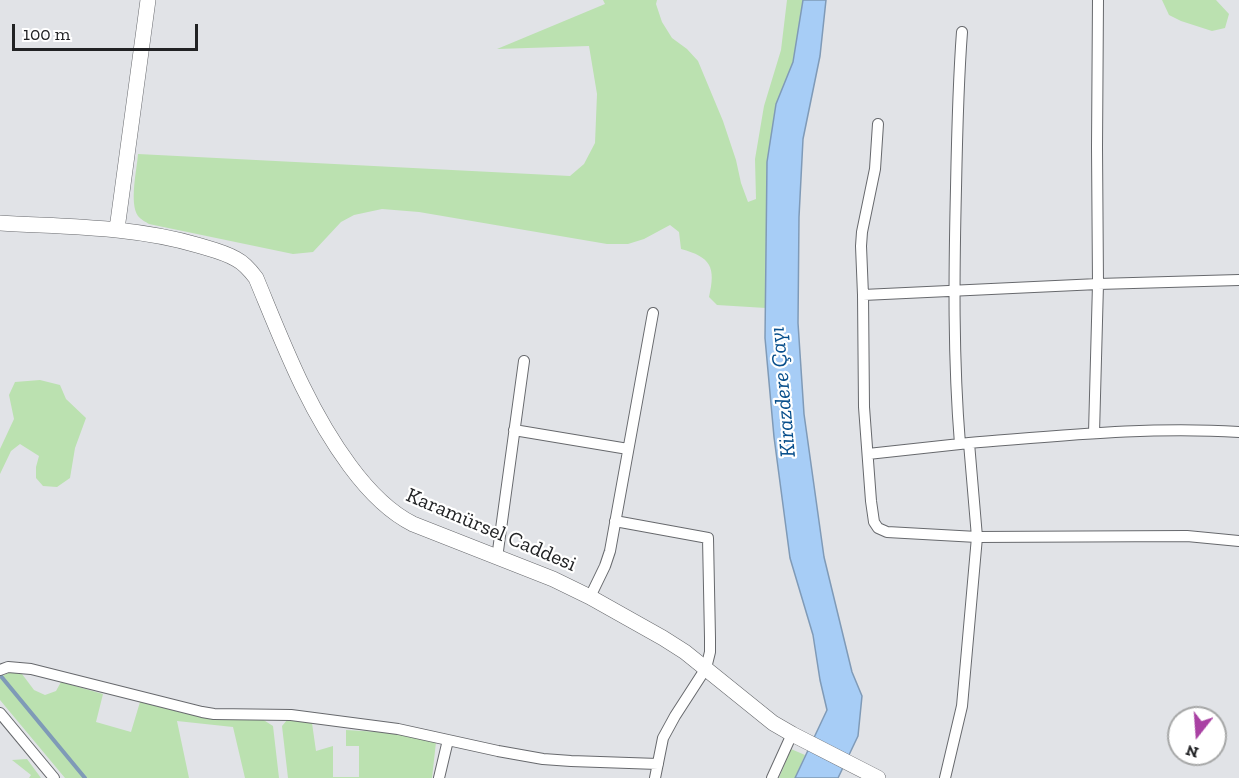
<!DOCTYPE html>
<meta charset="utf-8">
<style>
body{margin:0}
#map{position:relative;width:1239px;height:778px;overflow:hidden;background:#e1e3e7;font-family:"Zilla Slab",serif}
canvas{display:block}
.north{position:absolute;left:1167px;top:706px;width:60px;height:60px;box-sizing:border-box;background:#fff;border:2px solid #a6a7a7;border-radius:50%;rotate:197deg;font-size:16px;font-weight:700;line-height:24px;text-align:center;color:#212224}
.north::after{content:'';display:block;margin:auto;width:21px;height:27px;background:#a941a3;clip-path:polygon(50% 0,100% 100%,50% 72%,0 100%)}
.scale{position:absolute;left:12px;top:24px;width:186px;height:27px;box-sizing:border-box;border:3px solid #212224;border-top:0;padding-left:8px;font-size:18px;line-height:21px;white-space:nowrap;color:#212224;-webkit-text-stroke:4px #fff;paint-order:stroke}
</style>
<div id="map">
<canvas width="1239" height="778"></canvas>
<div class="north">N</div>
<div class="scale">100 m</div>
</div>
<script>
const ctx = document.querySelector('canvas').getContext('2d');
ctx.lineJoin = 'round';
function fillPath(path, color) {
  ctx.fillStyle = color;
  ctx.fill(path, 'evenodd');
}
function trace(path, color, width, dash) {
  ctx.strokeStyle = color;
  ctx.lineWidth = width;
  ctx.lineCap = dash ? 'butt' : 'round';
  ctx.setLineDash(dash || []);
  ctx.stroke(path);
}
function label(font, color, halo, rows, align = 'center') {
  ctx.font = font + ' "Zilla Slab",serif';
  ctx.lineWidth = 4.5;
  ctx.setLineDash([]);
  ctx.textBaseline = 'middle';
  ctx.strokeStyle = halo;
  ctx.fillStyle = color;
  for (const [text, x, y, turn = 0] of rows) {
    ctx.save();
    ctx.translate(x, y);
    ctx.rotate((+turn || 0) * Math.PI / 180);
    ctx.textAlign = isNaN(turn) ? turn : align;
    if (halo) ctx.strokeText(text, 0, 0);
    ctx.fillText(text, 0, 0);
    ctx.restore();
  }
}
fillPath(new Path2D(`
 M603,0H657L656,4L662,22L672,38L687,49L698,61L723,121L736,160L741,183L748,202L756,199L755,159L764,106L781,50L787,0H803L793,63L776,104L767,162L766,308L717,305L709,297C716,267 711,257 681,249L679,232L670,225L644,239L628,244H607L419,212L382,209L354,215L341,222L313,252L293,254L149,224C146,222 140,219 138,216C129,203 137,169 138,154L570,176L584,164L595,143L597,94L589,46L497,49L605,4Z
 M1162,0H1216L1229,14L1225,28L1212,31L1181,21L1169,15Z
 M40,380L60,385L66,399L86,418L75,448L70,478L57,487L43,486L36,478V467L39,456L20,444L11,451L0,474V449L14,419L9,395L15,382Z
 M10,672L22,674L34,690L45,695L56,691L61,682L103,694L96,722L131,732L140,702L183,713L211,719L235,720L262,719L273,726L279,778H245L233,727L177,721L189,778H65L0,700V677Z
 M287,720L312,723L316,751L333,746V777H359V746H346V730L395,733L436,742L432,778H288L282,726Z
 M791,749L805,755L795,778H779Z
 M27,759L41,778H29L31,775L12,760Z`), '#bbe1b0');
const water = new Path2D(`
 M803,0H826L820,56L803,139L799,217L798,323L804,414L824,557L852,672L862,696L858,736L838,778H795L827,710L820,680L813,635L790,558L774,437L765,338L767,162L776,104L793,62Z`);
fillPath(water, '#a7cdf6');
trace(water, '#7f9ab7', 1.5);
trace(new Path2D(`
 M0,675L85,778`), '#7f9ab7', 4);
const street = new Path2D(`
 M1239,280L1098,284L863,295L864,407L871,501L874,522L878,528L887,532L977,537L1187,536L1239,541
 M863,295L861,246L862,232L875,169L878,124
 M514,430L628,449
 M1094,433L1098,284L1097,147L1098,0
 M969,443C1059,436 1149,426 1239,432
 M868,454L960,444
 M615,521L708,538L710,638V652L706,668L675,716L663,738L655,778
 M497,558L524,361
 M590,597L605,566L610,551L653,313
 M0,670L8,667L31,669L202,712L214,714L291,715L398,729L498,751L543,759L571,761L658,764
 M0,713L54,778
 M439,778L448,740
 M772,778L792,734
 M945,778L962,706L977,537L969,443L960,444C953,358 954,274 956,188C957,136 958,84 962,32`);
const secondary = new Path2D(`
 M0,223C66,227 133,226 197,245C210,249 224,252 236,259C244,263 250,270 256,278C283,343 307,408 350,466C367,489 387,511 413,524L553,579L590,597L663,638L685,652L773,723L792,734L878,778
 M117,229L148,0`);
trace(street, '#67696d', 12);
trace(secondary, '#67696d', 16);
trace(street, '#fff', 10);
trace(secondary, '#fff', 15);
label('21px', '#212224', '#fff', [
 ["Karamürsel Caddesi",491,530,23]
]);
label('italic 22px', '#074e8b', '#fff', [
 ["Kirazdere Çayı",783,392,-95]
]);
</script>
